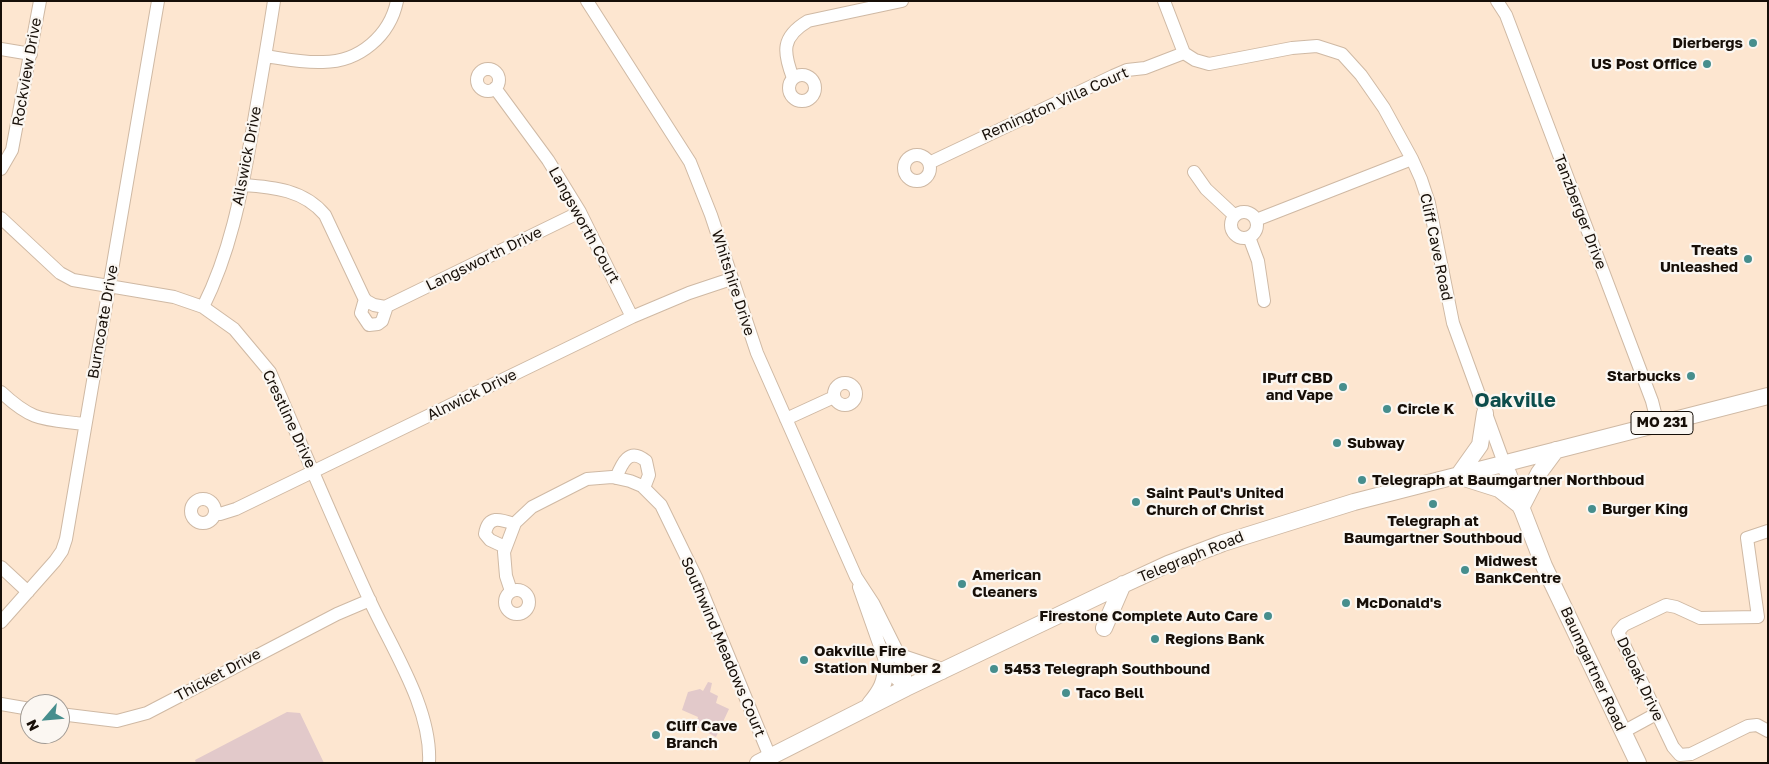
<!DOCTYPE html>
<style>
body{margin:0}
#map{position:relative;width:1769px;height:764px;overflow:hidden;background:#fde6d0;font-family:"Golos Text",sans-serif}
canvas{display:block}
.frame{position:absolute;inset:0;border:2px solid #170f08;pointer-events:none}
.north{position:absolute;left:20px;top:694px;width:50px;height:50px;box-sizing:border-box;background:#fbf7f2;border:1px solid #a09a94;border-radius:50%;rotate:243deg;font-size:14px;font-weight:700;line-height:20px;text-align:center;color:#170f08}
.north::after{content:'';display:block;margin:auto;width:18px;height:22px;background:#468e8d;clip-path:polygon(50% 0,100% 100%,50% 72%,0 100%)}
</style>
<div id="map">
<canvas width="1769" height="764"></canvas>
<div class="frame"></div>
<div class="north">N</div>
</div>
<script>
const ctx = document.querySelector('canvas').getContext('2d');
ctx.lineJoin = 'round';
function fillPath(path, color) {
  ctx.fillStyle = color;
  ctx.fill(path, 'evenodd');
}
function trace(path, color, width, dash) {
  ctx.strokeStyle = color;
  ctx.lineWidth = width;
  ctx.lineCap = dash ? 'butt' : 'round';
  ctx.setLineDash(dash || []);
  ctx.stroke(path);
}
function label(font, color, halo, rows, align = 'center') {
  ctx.font = font + ' "Golos Text",sans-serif';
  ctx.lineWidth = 4.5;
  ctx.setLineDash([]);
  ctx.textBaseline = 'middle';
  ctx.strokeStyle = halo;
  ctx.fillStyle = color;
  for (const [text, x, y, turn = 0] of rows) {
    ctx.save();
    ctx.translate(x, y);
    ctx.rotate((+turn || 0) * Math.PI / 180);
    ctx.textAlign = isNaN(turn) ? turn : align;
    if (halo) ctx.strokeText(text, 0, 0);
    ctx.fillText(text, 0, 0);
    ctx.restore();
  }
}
fillPath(new Path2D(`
 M708,682L712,683L710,692L718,696L716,703L729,709L716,737L695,726L698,717L682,710L688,692L700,689L703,691Z
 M287,712L300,713L324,763H196L195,760Z`), '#e2c9ca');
const minor = new Path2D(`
 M587,1L690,162L711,215L757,353L856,577L873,603L904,665L906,688
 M1164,1L1184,53L1195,60L1209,64L1292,48L1317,46L1342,54L1361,75L1384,108L1412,159L1421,179L1429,203L1453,323L1504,463
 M1497,1L1506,15L1525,65L1652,401L1658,425
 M1,49L31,54
 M266,56C285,59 304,63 323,62C360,62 390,35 397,1
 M477 80a11 11 0 1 1 22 0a11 11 0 1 1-22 0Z
 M789 88a13 13 0 1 1 26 0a13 13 0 1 1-26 0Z
 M793,78C783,52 781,37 808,21L902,1
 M495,88L548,160L580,212L632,317
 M904 168a13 13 0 1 1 26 0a13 13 0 1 1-26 0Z
 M929,163L1113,76L1127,70L1145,68L1184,53
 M1,169L12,150L40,1
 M1194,172L1206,189L1235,216
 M243,185C274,187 304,190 325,215L365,300L374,305L385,307L580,212
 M1231 225a13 13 0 1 1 26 0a13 13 0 1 1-26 0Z
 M1,218L60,273L73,280L174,297L203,307L234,329L270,372C303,448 335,525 370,601C392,649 432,709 429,763
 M1256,220L1412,159
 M1249,237L1258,261L1264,301
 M365,299L361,313L369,325L378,324L382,321L387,306
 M203,307C230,253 241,196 251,138C259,92 267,47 274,1
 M834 394a11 11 0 1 1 22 0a11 11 0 1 1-22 0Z
 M1,392C33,422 43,419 84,424
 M786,419L834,397
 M616,478C622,463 629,447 646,461L649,475L644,488
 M191 511a12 12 0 1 1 24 0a12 12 0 1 1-24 0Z
 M215,513L220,514L236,509L632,317L689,293L731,279
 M1768,531L1747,538L1758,617L1700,618L1676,607L1666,605L1624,625L1618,632L1673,747L1680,755L1691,754L1748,726L1757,725L1768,731
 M505,547L490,540L485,534C488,515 500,519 514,524
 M1,567L28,592
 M859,587L889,672L906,688
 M505 602a12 12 0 1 1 24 0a12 12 0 1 1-24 0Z
 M511,591L506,576L504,552L515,523L532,507L587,479L612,477L630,481L642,486L661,505L696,577L770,757
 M1,622L55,561L62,551L66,539L158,1
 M1,704L30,709
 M60,714L117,721L147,713L337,614L370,600
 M1623,732L1656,714`);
const major = new Path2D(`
 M1504,463L1544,566L1638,763
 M1458,476L1499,489L1518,504
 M1458,476L1480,445L1485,413
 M1521,508L1539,473L1556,450
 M1104,628L1123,584
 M900,657L942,671
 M870,704C881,691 886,682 886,664
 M758,763L906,688L1103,594L1168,564L1223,543L1354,502L1768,396`);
trace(minor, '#cfb9a4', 14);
trace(major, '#cfb9a4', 18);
trace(minor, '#fff', 12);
trace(major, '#fff', 16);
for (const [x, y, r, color] of [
 [1753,43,5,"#468e8d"],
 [1707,64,5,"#468e8d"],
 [1748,259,5,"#468e8d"],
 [1691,376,5,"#468e8d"],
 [1343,387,5,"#468e8d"],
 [1387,409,5,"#468e8d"],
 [1337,443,5,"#468e8d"],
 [1362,480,5,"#468e8d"],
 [1136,502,5,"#468e8d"],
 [1433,504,5,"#468e8d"],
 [1592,509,5,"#468e8d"],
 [1465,570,5,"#468e8d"],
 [962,584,5,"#468e8d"],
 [1346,603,5,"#468e8d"],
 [1268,616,5,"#468e8d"],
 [1155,639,5,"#468e8d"],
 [804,660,5,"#468e8d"],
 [994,669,5,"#468e8d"],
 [1066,693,5,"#468e8d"],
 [656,735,5,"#468e8d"]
]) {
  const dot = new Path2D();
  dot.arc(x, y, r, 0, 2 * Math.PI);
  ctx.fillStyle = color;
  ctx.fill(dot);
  trace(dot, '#fbf7f2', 2);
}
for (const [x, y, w] of [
 [1662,423,62]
]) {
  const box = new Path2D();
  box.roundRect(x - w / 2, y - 11.5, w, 23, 4);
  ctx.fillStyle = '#fbf7f2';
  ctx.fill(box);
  trace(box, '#170f08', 1);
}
label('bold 14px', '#170f08', null, [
 ["MO 231",1662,423]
]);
label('bold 15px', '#170f08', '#fbf7f2', [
 ["Dierbergs",1743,43,"right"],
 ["US Post Office",1697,64,"right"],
 ["Treats",1738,250,"right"],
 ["Unleashed",1738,267,"right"],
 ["Starbucks",1681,376,"right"],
 ["IPuff CBD",1333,378,"right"],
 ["and Vape",1333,395,"right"],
 ["Circle K",1397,409],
 ["Subway",1347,443],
 ["Telegraph at Baumgartner Northboud",1372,480],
 ["Saint Paul's United",1146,493],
 ["Church of Christ",1146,510],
 ["Burger King",1602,509],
 ["Telegraph at",1433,521,"center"],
 ["Baumgartner Southboud",1433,538,"center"],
 ["Midwest",1475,561],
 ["BankCentre",1475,578],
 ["American",972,575],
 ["Cleaners",972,592],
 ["McDonald's",1356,603],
 ["Firestone Complete Auto Care",1258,616,"right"],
 ["Regions Bank",1165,639],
 ["Oakville Fire",814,651],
 ["Station Number 2",814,668],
 ["5453 Telegraph Southbound",1004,669],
 ["Taco Bell",1076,693],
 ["Cliff Cave",666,726],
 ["Branch",666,743]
], 'left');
label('15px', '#170f08', '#fbf7f2', [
 ["Rockview Drive",27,72,-80],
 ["Remington Villa Court",1055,104,-24],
 ["Ailswick Drive",247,156,-79],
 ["Tanzberger Drive",1580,212,69],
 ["Langsworth Court",584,225,61],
 ["Cliff Cave Road",1436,247,78],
 ["Langsworth Drive",484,259,-26],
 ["Whitshire Drive",733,283,72],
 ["Burncoate Drive",103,322,-80],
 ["Alnwick Drive",472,395,-26],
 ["Crestline Drive",289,419,65],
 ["Telegraph Road",1191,557,-22],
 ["Southwind Meadows Court",723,647,67],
 ["Baumgartner Road",1593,669,65],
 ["Thicket Drive",218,675,-28],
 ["Deloak Drive",1640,679,65]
]);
label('bold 20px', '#0d4d4c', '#fbf7f2', [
 ["Oakville",1515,401]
]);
</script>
